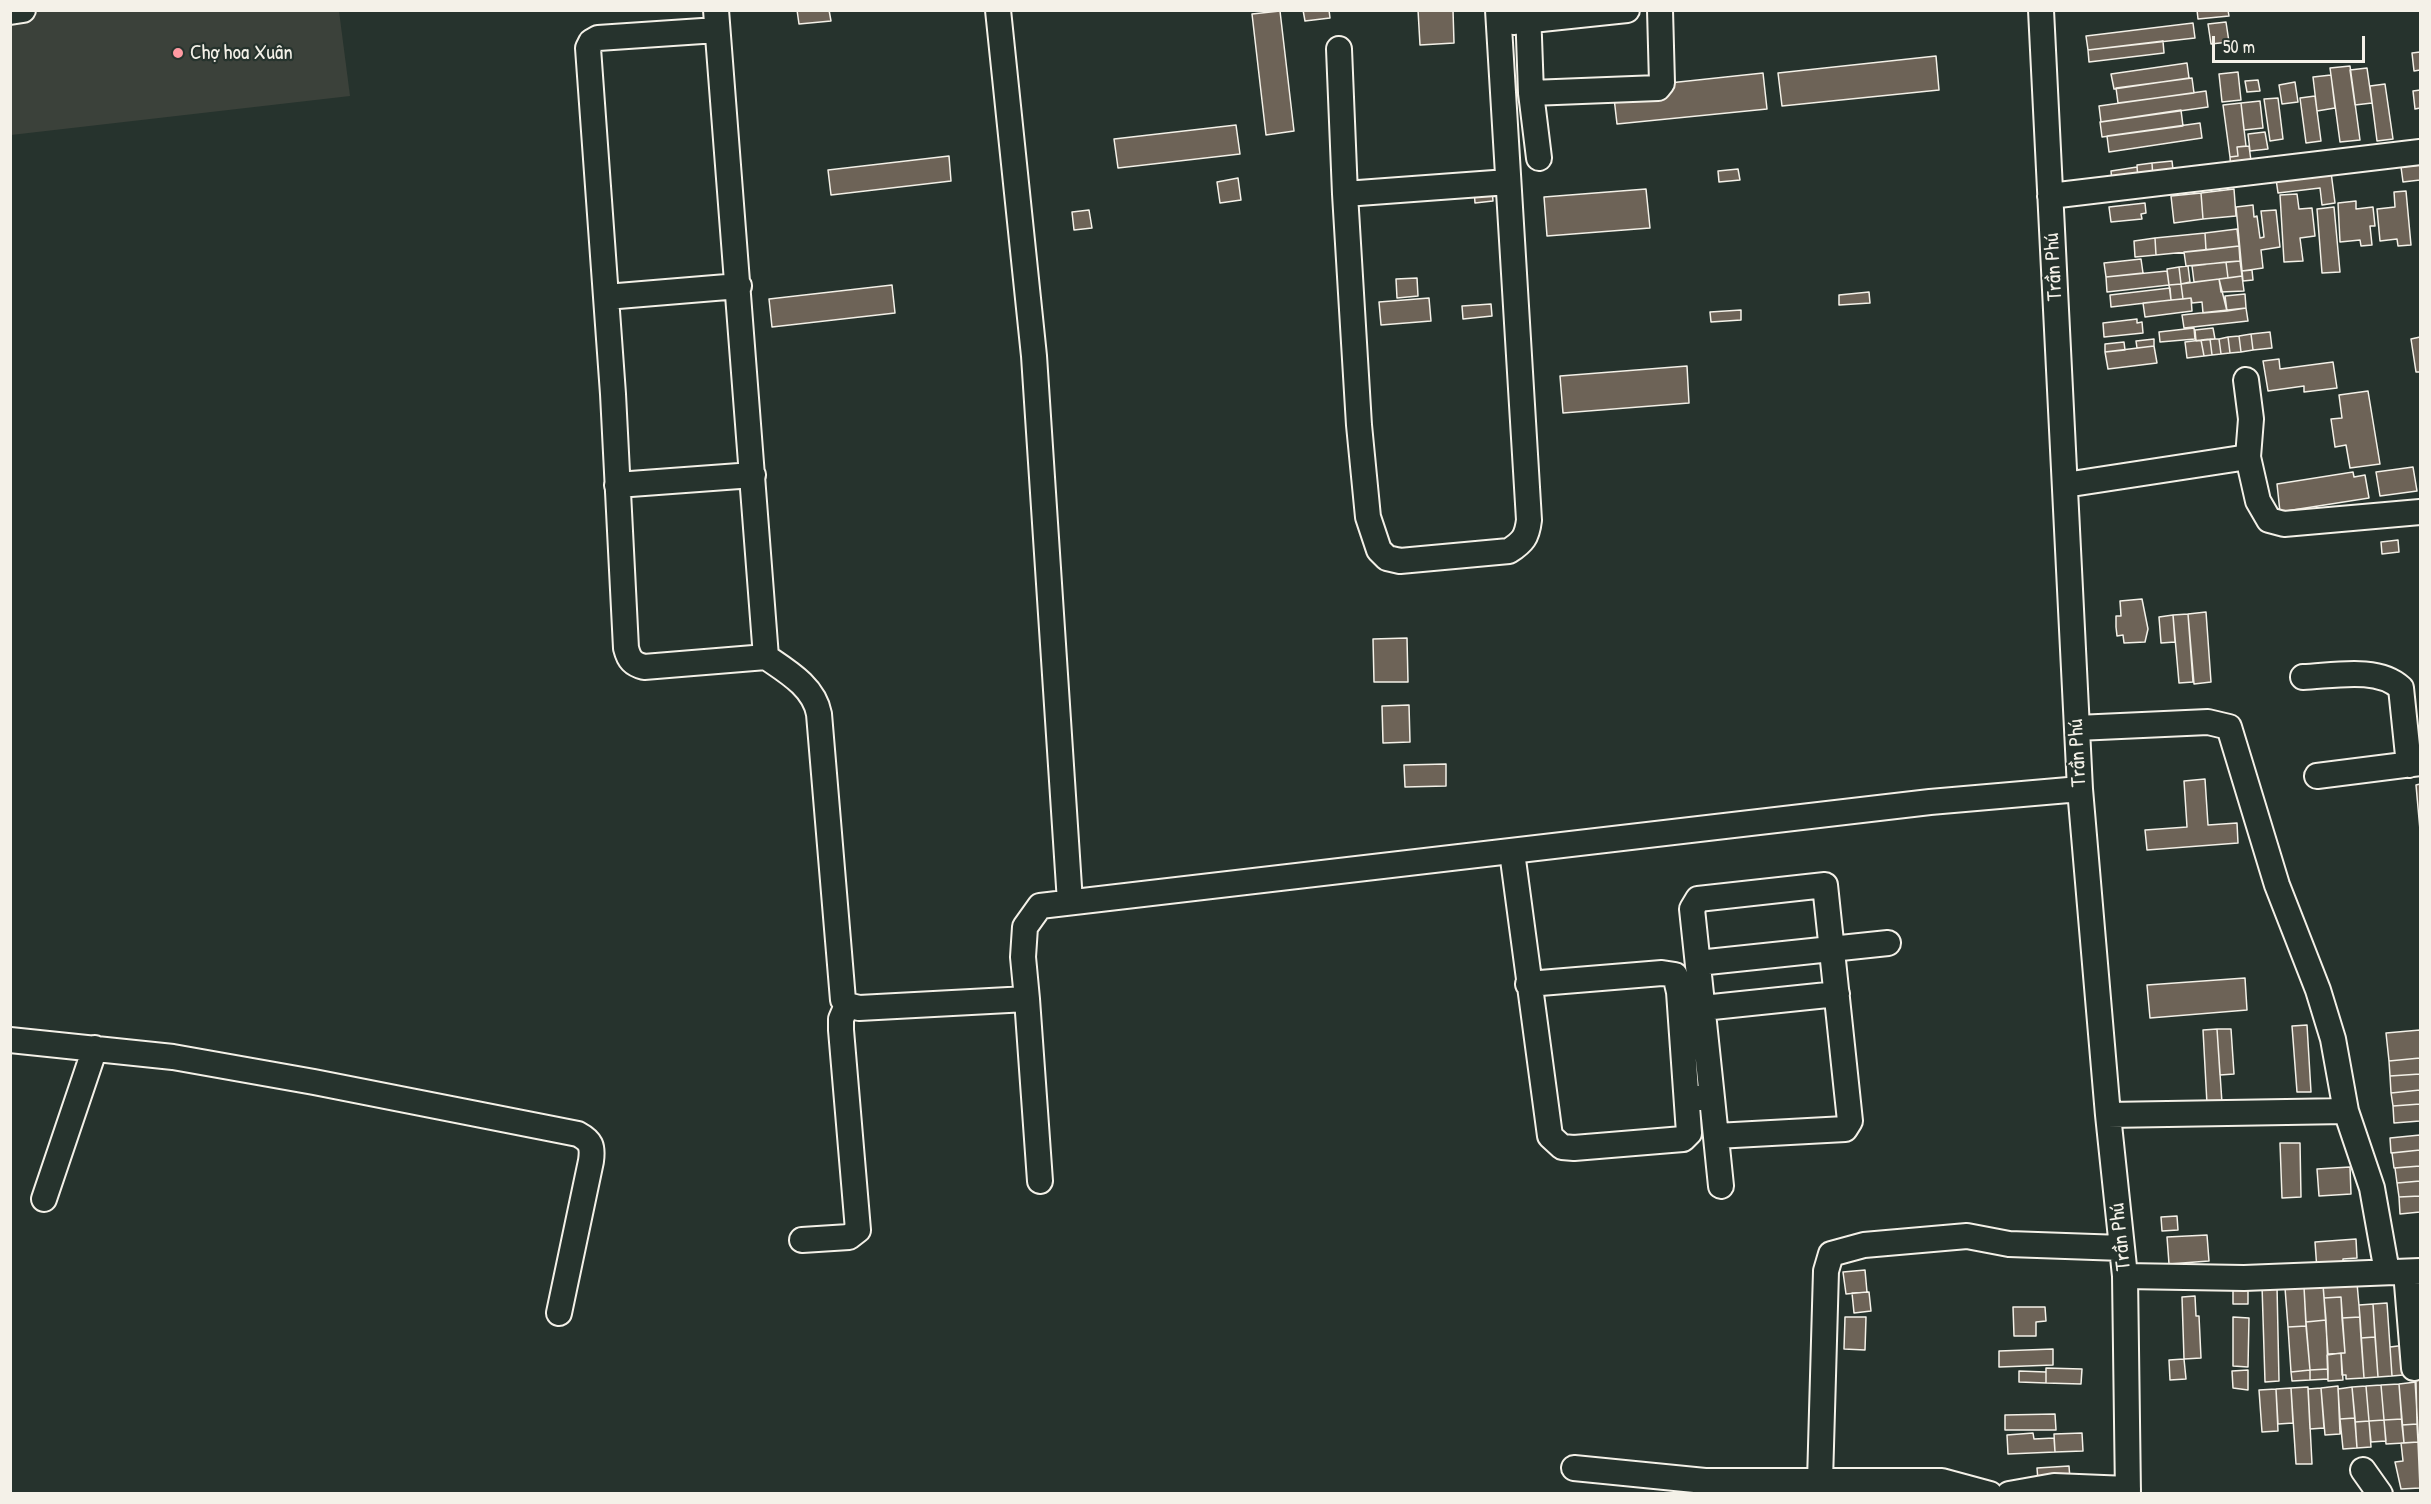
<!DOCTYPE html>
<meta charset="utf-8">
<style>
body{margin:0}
#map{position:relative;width:2431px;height:1504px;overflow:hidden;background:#26332d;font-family:"Patrick Hand",sans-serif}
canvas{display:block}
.frame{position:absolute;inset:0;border:12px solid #f4f1e8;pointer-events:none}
.scale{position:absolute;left:2212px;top:36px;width:153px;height:27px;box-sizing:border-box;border:3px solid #f4f1e8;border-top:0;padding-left:8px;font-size:18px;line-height:21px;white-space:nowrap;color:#f4f1e8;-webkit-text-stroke:4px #26332d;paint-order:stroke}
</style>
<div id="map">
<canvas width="2431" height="1504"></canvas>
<div class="frame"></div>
<div class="scale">50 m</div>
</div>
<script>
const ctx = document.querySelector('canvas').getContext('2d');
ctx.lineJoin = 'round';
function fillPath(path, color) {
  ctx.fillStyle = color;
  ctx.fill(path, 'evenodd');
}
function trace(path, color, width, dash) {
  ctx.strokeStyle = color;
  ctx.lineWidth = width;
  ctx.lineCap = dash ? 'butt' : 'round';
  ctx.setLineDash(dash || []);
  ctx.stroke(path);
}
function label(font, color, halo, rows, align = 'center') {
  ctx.font = font + ' "Patrick Hand",sans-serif';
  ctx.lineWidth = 4.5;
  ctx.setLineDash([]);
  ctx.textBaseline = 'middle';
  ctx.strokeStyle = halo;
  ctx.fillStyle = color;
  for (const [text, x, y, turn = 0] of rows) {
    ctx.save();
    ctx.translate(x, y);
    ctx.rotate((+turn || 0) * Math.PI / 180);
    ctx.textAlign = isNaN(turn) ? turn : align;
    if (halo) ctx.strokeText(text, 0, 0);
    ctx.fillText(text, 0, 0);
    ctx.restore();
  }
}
fillPath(new Path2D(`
 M10,11H339L350,96L11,135Z`), '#3b413a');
const building = new Path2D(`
 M797,10H829L831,21L799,24Z
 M1303,10H1329L1330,18L1305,21Z
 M1418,10H1453L1454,43L1420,45Z
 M2197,10H2228L2229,16L2198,19Z
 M1280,11L1294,131L1266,135L1252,14Z
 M2226,22L2229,42L2211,44L2208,24Z
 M2193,23L2195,38L2088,50L2086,36Z
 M2163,41L2164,53L2089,62L2088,50Z
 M2420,52V70L2414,71L2412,53Z
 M1936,56L1939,90L1782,106L1778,73Z
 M2187,63L2189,78L2114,89L2111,74Z
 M2350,66L2360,140L2340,142L2330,68Z
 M2367,68L2372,103L2355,105L2350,70Z
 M2238,72L2241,100L2222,102L2219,74Z
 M1763,73L1767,109L1617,124L1613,89Z
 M2331,75L2335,108L2317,111L2313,77Z
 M2192,78L2194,93L2118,103L2116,88Z
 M2258,80L2260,91L2247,92L2245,81Z
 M2295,82L2298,102L2282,104L2279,85Z
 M2385,84L2393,139L2377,141L2370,86Z
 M2420,90V108L2415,109L2413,91Z
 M2206,91L2208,107L2101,122L2099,106Z
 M2315,96L2321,141L2306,143L2300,98Z
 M2278,98L2283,139L2270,141L2264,99Z
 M2260,101L2263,128L2244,130L2241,103Z
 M2241,103L2246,146L2237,147L2238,156L2230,157L2223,105Z
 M2181,110L2183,126L2102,137L2100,122Z
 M2200,123L2202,138L2109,152L2107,136Z
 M1236,125L1240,154L1118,168L1114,139Z
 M2265,132L2268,149L2250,151L2248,134Z
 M2249,146L2252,168L2231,171L2230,157L2238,156L2237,147Z
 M949,156L951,181L831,195L828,170Z
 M2172,161L2174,178L2153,180L2152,163Z
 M2152,163L2153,180L2138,181L2137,165Z
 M2420,165V180L2403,182L2401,167Z
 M2137,167L2138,178L2112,181L2111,171Z
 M1738,169L1740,180L1719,182L1718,171Z
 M2331,172L2335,203L2322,205L2320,188L2278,193L2276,179Z
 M1238,178L1241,200L1220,203L1217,182Z
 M1492,189L1493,201L1475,203L1474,190Z
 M1646,189L1650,228L1547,236L1544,197Z
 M2234,189L2236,216L2203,219L2201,193Z
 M2406,191L2411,245L2398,246L2397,239L2380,241L2377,209L2395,207L2394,192Z
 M2201,193L2203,219L2174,223L2171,196Z
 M2297,194L2299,209L2312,208L2315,236L2300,238L2303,261L2284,262L2280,195Z
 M2356,201V209L2373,207L2375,226H2370L2372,245L2361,246L2360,240L2340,242L2338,203Z
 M2145,203L2146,213L2141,214L2142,219L2111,222L2109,207Z
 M2253,205L2254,217L2257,216L2260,238L2264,237L2261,211L2276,210L2280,247L2261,250L2263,268L2242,271L2236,207Z
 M2334,207L2340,272L2322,273L2317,209Z
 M1089,210L1092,228L1074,230L1072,212Z
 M2237,229L2239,246L2206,250L2205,233Z
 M2205,233L2206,250L2156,255L2155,238Z
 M2155,238L2156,255L2135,257L2134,241Z
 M2239,246L2240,261L2186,266L2184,252Z
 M2141,259L2143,273L2106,277L2104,263Z
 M2240,261L2242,276L2228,278L2226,262Z
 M2226,262L2228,278L2194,282L2192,266Z
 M2188,266L2190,282L2181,284L2179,267Z
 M2179,267L2181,284L2169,285L2167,269Z
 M2252,270L2253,280L2243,281L2242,271Z
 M2167,271L2169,285L2107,292L2106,277Z
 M2242,276L2244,291L2221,292L2219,279Z
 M1417,278L1418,296L1397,298L1396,279Z
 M2219,279L2227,311L2203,313L2202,302L2192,303L2191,298L2183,299L2181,284Z
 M2181,284L2183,299L2171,300L2169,285Z
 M892,285L895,313L772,327L769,299Z
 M2170,288L2171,300L2111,307L2110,295Z
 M1869,292L1870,303L1839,305V295Z
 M2245,294L2246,308L2227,311L2225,296Z
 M1429,298L1431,321L1381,325L1379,302Z
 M2191,298L2192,311L2145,317L2143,303Z
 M1491,304L1492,316L1463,319L1462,306Z
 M2246,308L2248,321L2184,328L2182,315Z
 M1741,310V320L1711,322L1710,312Z
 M2137,319V323L2142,322L2143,333L2104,337L2103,323Z
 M2194,328L2195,339L2160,342L2159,332Z
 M2213,328L2215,339L2196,341L2195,330Z
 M2270,332L2272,348L2253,350L2251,334Z
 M2251,334L2253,350L2241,352L2239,336Z
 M2239,336L2241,352L2230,353L2228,337Z
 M2228,337L2230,353L2221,354L2219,339Z
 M2420,337V372H2416L2411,339Z
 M2154,339V346L2137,348L2136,341Z
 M2210,339L2212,355L2204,356L2201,340Z
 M2210,339H2219L2221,354L2212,355Z
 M2201,340L2204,356L2187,358L2185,342Z
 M2124,342L2125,350L2105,352V344Z
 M2154,346L2157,363L2108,369L2105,352Z
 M2279,359L2280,369L2333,362L2337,388L2304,392V386L2268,391L2263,361Z
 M1687,366L1689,403L1563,413L1560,376Z
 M2368,391L2380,464L2350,468L2346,445L2335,447L2331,419L2342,418L2339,395Z
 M2413,467L2417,491L2380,496L2376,472Z
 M2353,472L2354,477L2365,475L2369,498L2280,512L2277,484Z
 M2398,540L2399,552L2382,554L2381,542Z
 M2142,599L2148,629L2145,642L2124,643L2123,635L2117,636L2116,627V616H2121L2120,601Z
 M2206,612L2211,682L2194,684L2188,614Z
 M2188,614L2193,682L2179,683L2173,615Z
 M2173,615L2175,642L2161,643L2159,617Z
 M1407,638L1408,682H1374L1373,639Z
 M1409,705L1410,742L1383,743L1382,706Z
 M1446,764V786L1405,787L1404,765Z
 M2205,779L2208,825L2237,823L2238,843L2147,850L2145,830L2187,827L2184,781Z
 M2420,784V830L2416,785Z
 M2245,978L2247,1010L2150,1018L2147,985Z
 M2307,1025L2311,1092H2297L2292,1026Z
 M2217,1029L2222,1103L2207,1104L2203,1030Z
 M2217,1029H2231L2234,1074L2220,1075Z
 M2420,1030V1058L2389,1061L2386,1033Z
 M2420,1058V1074L2390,1076L2389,1061Z
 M2420,1074V1090L2391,1093L2390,1076Z
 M2420,1090V1104L2393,1106L2391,1093Z
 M2420,1104V1121L2394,1123L2393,1106Z
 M2420,1135V1150L2391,1153L2390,1138Z
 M2280,1143H2300L2301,1197L2282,1198Z
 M2420,1150V1166L2394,1168L2392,1153Z
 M2420,1166V1181L2397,1183L2395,1168Z
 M2350,1167L2351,1194L2319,1196L2317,1169Z
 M2420,1181V1196L2399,1197L2397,1183Z
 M2420,1196V1212L2400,1214L2399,1197Z
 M2177,1216L2178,1230L2162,1231L2161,1217Z
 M2207,1235L2209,1261L2169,1264L2167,1237Z
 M2356,1239L2357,1258L2343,1259V1268L2317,1270L2315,1242Z
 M1865,1270L1867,1292L1846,1294L1843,1272Z
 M2357,1283L2360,1317L2342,1318L2341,1297L2324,1298L2323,1285Z
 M2323,1285L2326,1320L2306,1322L2304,1287Z
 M2262,1286H2277L2279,1381L2265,1382Z
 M2304,1287L2306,1326L2288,1327L2285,1288Z
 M2233,1289H2248V1304H2233Z
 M1869,1292L1871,1311L1854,1313L1852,1293Z
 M2195,1296L2196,1316H2199L2201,1358L2184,1359L2182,1297Z
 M2341,1297L2345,1353L2328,1354L2324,1298Z
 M2387,1303L2392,1376L2378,1377L2373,1304Z
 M2373,1304L2375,1337L2361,1338L2359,1305Z
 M2013,1307H2045L2046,1321L2036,1322V1336H2014Z
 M1845,1317H1866L1865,1350L1844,1349Z
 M2233,1317L2249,1318L2248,1367L2233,1366Z
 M2360,1317L2364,1378L2346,1379V1375H2342L2341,1353H2345L2342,1318Z
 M2326,1320L2328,1369L2310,1370L2306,1322Z
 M2306,1326L2310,1370L2291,1372L2288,1327Z
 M2375,1337L2378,1377L2364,1378L2361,1338Z
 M2406,1345L2402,1363L2403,1375L2392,1376L2390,1347Z
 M2053,1349V1365L1999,1367V1351Z
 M2341,1353L2343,1380L2328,1381L2327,1355Z
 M2184,1359L2186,1379L2170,1380L2169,1360Z
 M2046,1368L2082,1369L2081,1384L2046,1383Z
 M2328,1369V1379L2310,1380V1370Z
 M2248,1370V1390L2233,1388L2232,1371Z
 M2310,1370V1380L2292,1381L2291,1372Z
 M2019,1371L2046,1372V1383L2019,1382Z
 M2420,1379V1464L2415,1380Z
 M2416,1382L2417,1424L2402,1425L2399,1384Z
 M2399,1384L2402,1419L2384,1420L2381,1385Z
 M2381,1385L2384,1420L2369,1421L2366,1386Z
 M2338,1386L2340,1434L2325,1435L2321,1388Z
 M2366,1386L2369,1421L2355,1422L2352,1387Z
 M2308,1387L2312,1464H2296L2291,1388Z
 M2352,1387L2355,1418L2340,1419L2338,1389Z
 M2291,1388L2293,1423L2278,1424L2276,1389Z
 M2321,1388L2324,1428L2310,1429L2308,1389Z
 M2276,1389L2278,1431L2262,1432L2259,1390Z
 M2055,1414L2056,1430H2005V1415Z
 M2355,1418L2357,1448L2343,1449L2340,1419Z
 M2402,1419L2404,1443L2386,1444L2384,1420Z
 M2384,1420L2386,1441L2371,1442L2369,1421Z
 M2369,1421L2371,1447L2357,1448L2355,1422Z
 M2417,1424L2418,1442L2404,1443L2402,1425Z
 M2033,1433L2034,1439L2054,1438L2055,1452L2008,1454L2007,1435Z
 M2082,1433L2083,1451L2055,1452L2054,1434Z
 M2418,1442L2420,1488L2401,1489L2395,1462L2403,1461L2401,1443Z
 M2069,1466L2070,1479L2038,1481L2037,1468Z`);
fillPath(building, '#6d6357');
trace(building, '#f4f1e8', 1.5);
const minor = new Path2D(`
 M716,10L766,657
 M998,10L1034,356L1070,902
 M1528,10L1531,93L1539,158
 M2041,10L2080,789L2108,1115L2125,1276L2128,1494
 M10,12L23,10
 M1513,22L1627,10
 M717,30L598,38L591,42L588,48L613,394L626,648C629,660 633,664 644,667L766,657C788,672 814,687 819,714L843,1000L847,1005L859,1008L1027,999L1023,957L1025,927L1040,906L1930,802L2080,789
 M1339,49L1345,194L1359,425L1368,517L1379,550L1387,558L1400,561L1509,551C1523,542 1527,537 1529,520L1498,10
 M1531,93L1658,88L1662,83L1660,10
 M1345,194L1508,182
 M2050,196L2420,152
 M606,297L739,286
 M2246,380L2251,419L2248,457
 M617,485L753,475
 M2065,485L2248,457L2258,501L2269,520L2284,524L2420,512
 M2303,677C2332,676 2378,666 2401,688L2409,765
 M2077,728L2208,722L2229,727L2277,885L2318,990L2333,1039L2346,1111
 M2317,776L2420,763
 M1512,852L1550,1136L1562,1147L1574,1148L1683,1139L1689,1133L1679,992L1675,975L1662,973L1528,984
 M1698,963L1888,943
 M1027,999L1040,1181
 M1703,1008L1837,994
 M10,1040L173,1057L314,1082L578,1134C591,1141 593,1146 591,1161L559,1313
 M1696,1098H1712L1721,1186
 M1712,1098L1692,909L1698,899L1825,885L1850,1121L1845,1129L1716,1136
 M2108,1115L2346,1111L2372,1188L2387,1272
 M44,1199L95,1048
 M802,1240L849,1237L858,1230L841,1030V1019L847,1005
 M2406,1272L2414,1368
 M2125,1276L2244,1278L2420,1271
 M1574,1468L1705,1481H1942L1990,1494
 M2363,1470L2380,1494
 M1820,1481L1826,1271L1831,1254L1864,1245L1967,1236L2009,1244L2122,1248
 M2009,1494L2054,1486L2128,1489`);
trace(minor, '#f4f1e8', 28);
trace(minor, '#26332d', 24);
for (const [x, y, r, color] of [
 [178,53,6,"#ff9aa2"]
]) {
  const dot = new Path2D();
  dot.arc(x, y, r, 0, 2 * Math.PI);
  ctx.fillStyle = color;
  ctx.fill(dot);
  trace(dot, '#26332d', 2);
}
label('21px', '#f4f1e8', '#26332d', [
 ["Chợ hoa Xuân",190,53]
], 'left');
label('21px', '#f4f1e8', '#26332d', [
 ["Trần Phú",2054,267,-93],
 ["Trần Phú",2078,753,-93],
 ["Trần Phú",2121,1237,-96]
]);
</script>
